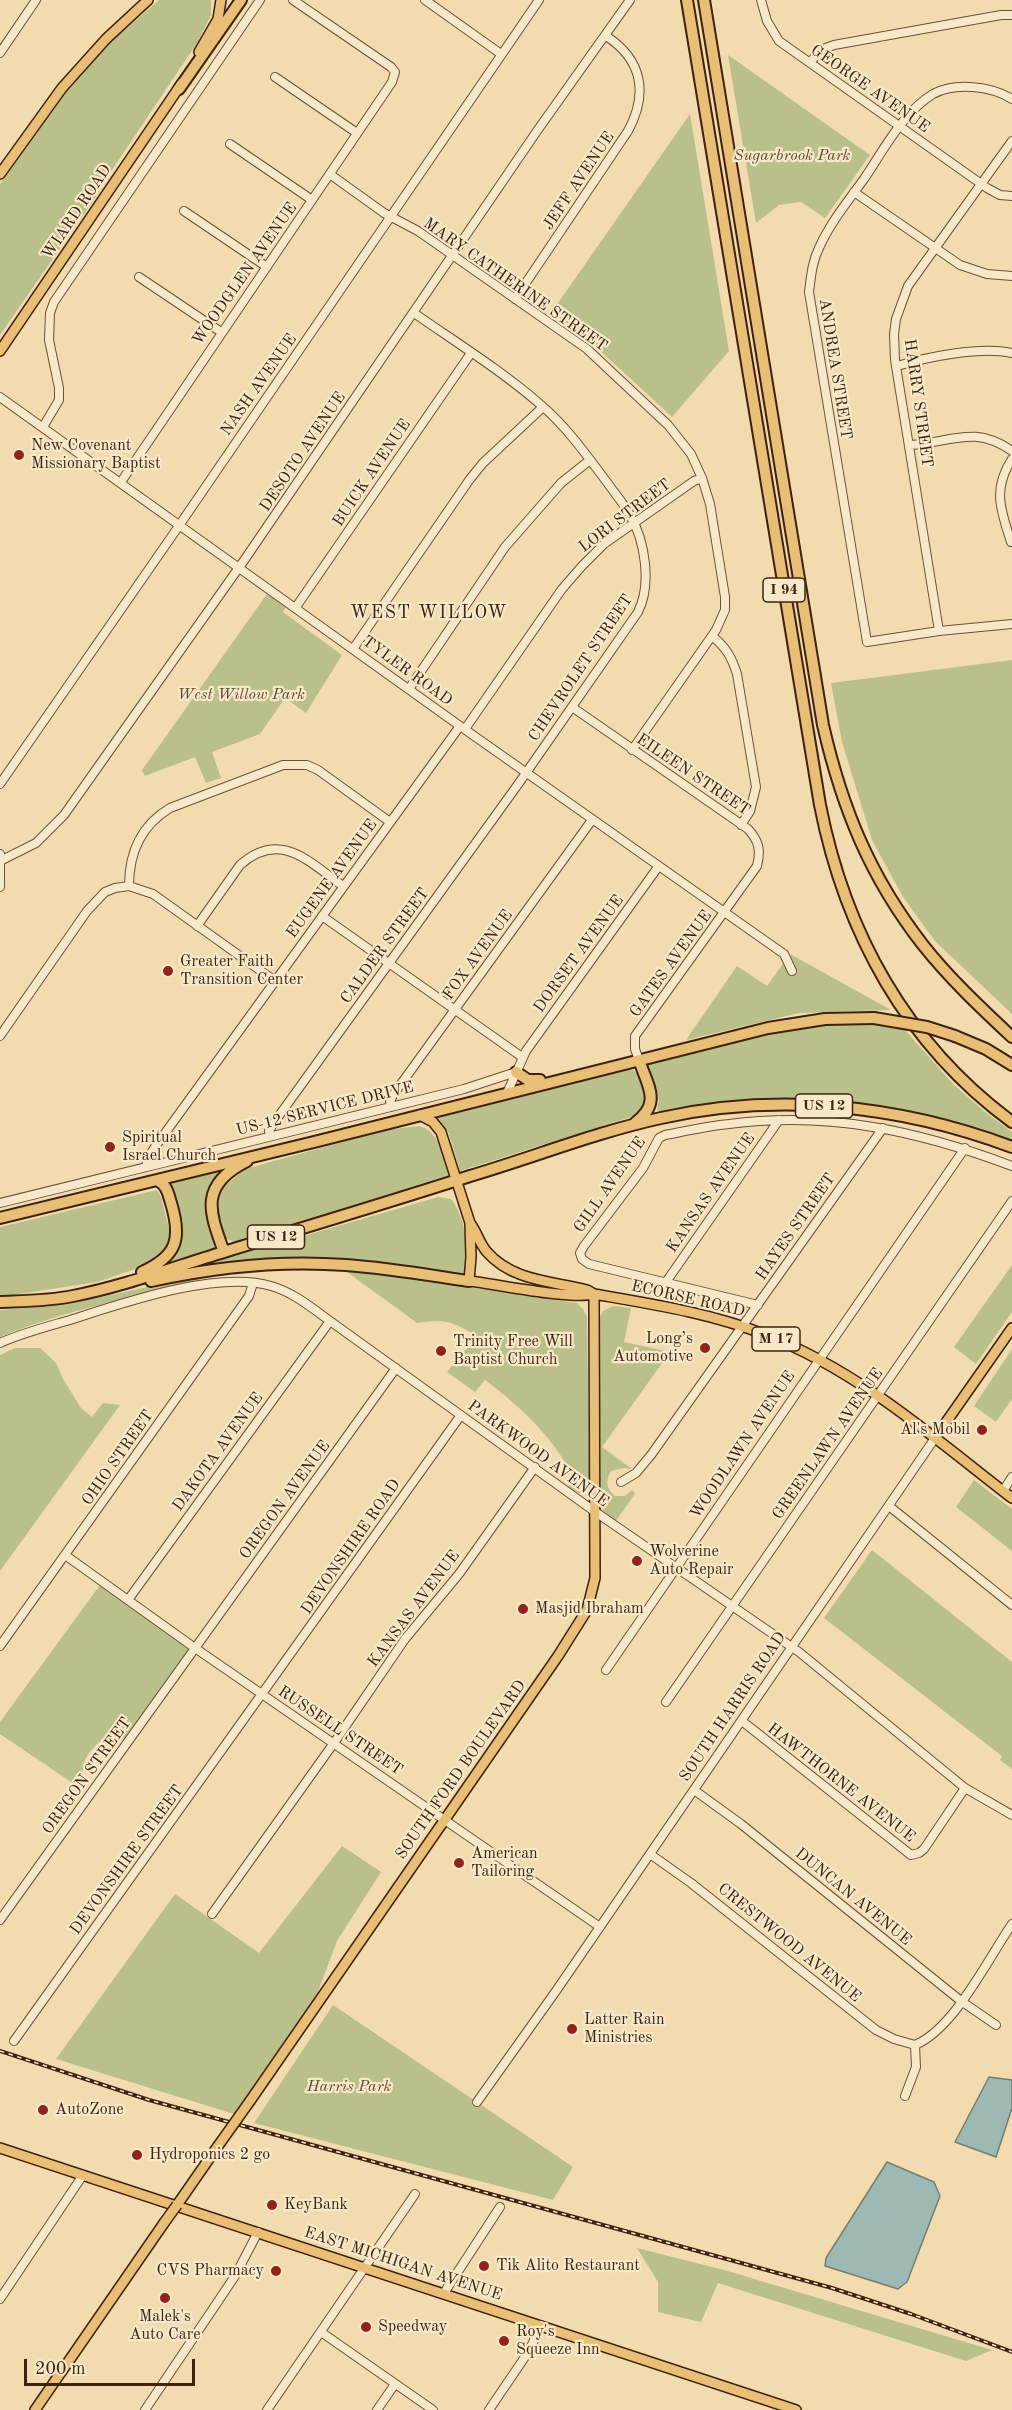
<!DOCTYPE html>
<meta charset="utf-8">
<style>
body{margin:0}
#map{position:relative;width:1012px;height:2410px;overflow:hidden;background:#f2dbae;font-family:"Old Standard TT",serif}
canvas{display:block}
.scale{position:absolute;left:24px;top:2359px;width:171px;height:27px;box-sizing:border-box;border:3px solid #3f230f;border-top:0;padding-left:8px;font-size:18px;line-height:21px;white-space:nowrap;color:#3f230f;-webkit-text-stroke:4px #f7e8ca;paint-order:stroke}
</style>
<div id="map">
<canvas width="1012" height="2410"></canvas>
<div class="scale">200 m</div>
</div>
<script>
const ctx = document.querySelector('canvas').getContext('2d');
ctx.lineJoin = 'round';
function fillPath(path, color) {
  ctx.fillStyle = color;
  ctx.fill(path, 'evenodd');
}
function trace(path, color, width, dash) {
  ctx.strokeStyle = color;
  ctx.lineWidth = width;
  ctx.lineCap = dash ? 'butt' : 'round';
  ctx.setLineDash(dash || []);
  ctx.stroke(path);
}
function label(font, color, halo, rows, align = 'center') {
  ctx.font = font + ' "Old Standard TT",serif';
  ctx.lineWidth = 4.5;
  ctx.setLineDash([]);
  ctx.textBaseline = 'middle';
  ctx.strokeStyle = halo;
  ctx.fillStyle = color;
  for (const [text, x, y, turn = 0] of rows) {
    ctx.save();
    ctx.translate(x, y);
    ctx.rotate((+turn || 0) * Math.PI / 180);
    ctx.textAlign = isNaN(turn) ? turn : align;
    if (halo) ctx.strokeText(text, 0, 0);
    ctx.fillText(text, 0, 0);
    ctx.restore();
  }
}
fillPath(new Path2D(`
 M159,0H211V15L197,43L110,173L95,198L0,335V184L68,90L107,46Z
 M728,55L870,155L825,218L801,202L779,205L756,223Z
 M690,114L729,351L672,417L581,333L551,313Z
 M267,594L286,606L283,612L342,655L306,713L285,698L260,734L212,752L221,778L206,783L195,757L145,776L142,770Z
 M1012,660V1014L935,941L903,897L872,840L842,742L831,683Z
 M790,954L891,1010L799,1013L686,1040L737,966L767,986Z
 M835,1024H870L905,1030L954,1085L985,1112L1012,1132V1143C891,1094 788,1091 660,1112L657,1109L659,1101L646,1064L798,1027Z
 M623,1070H633L641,1077L648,1104L637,1115L460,1171L449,1134L438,1118Z
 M419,1126C440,1131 443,1157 449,1175L249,1239L234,1242L225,1238L218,1215L219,1197L225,1186L245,1169L386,1130Z
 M227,1167C199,1203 203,1207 218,1248L164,1264L180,1240L182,1231L170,1183Z
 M157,1190L161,1197L170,1232L167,1245L161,1252L144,1266L97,1282L0,1297V1227Z
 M438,1197L451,1199C468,1221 467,1250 465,1276L273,1259L207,1264Z
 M1012,1265V1312L976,1364L954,1347Z
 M343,1269L577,1303L583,1309L587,1317L589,1485L586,1492L578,1493L568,1487L574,1478C553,1437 521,1407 485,1380L475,1392L447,1372L472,1342L470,1338L472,1333C449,1320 443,1319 417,1323Z
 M198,1276L201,1283C135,1296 62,1311 0,1337V1310L69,1304Z
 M613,1306L631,1308L624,1342L670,1352L602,1447L632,1469L623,1468L611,1471C605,1481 606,1488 615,1496H625L632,1490L635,1494L615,1522L605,1514L601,1506L599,1320L603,1311Z
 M15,1348H40L56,1363L63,1379L81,1408L92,1417L103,1403L120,1405L0,1571V1355Z
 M1012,1349V1399L996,1422L974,1406Z
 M974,1480L1012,1509V1551L956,1507Z
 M872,1550L1012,1662V1769L1000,1760L1002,1756L824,1618Z
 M100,1585L190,1650L125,1739L107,1735C99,1742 86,1753 84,1763C82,1771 84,1776 80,1784H74L0,1734V1722Z
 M342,1846L381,1872L337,1941L317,1994L234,2114L56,2059L175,1894L259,1953Z
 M333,2005L573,2167L553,2200L254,2123Z
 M637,2248L724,2270L992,2350L966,2361L718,2283L701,2322L658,2312V2282Z`), '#bac08a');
const water = new Path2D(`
 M989,2077L1012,2080V2108L996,2157L955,2142Z
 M887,2162L934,2182L940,2196L907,2282L898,2289L825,2266L826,2258Z`);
fillPath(water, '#9db9b3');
trace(water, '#777d71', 1.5);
const minor = new Path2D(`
 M425,0L501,54
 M761,0L767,21L779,41L987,188L1000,195L1012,196
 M0,53L36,0
 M810,62L823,49L834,45L1001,15H1012
 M275,77L357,133
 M1012,99C991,86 955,82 933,94C903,112 883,151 864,179C848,201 830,223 819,248C812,262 811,277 809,292L867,642L939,631L1012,624
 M230,144L312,200
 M331,175L384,213L418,231L587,349L668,425L691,454L702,478L710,504L725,597V610L716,630L632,750
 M854,192L960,265L987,274L1012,276
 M184,211L267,267
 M139,277L221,332
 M515,299L628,131C648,94 643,60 606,36
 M897,366C928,357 980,346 1012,353
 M0,397L460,726L784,954L792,971
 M43,427L59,400V388L49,340L50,313L54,302L260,0
 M910,445C951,443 973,424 1012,451
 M121,482L392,82L395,72L391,67L293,0
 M1011,542C1001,510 992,490 1012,459
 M296,607L471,353
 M939,631L895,360L894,334L896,319L908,286L1012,141
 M712,636C726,647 732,658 737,674L756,787L750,811L741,825
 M353,649L470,479L483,463L543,407
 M409,689L505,547L561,483L590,460
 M572,707L748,829C759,841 761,850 757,866L635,1036V1049L639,1060
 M465,729L562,589L582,566L604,544L694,481L702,478
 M0,784L174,533L539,0
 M0,854V887
 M0,861L36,843L64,815L245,559L537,131L630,0
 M129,886C129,853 140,826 170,808L283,765H307L318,770L390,822
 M322,916L522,1057
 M197,926L240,865C280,829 309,862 343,886
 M0,1036L87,911L105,892L115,888L129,886L153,894L275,981
 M507,1093L526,1051L658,867
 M391,1107L390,1102L393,1095L592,820
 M270,1136L269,1131L273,1124L519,783L638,612C652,584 645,541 630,515C624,504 616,495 609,485C588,457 567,427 541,405C502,371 457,343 414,313
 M146,1167L148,1158L155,1147L460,726
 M0,1203L464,1089L516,1072
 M666,1282L779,1120
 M758,1305L589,1264L582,1259L580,1253L584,1246L643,1168L659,1138L665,1135C686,1131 708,1126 729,1124C829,1111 919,1131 1012,1166
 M0,1343C22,1333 46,1327 70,1320C123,1303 217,1270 271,1286C293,1292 312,1308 330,1321L594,1511L799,1652L965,1788L1012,1815
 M621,1482L636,1473L651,1455L883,1128
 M1003,1491L1012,1477
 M889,1506L1012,1605
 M65,1555L195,1648L600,1927
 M128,1600L330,1321
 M0,1646L249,1296L253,1283
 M606,1670L965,1148
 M666,1702L1012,1201
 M742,1721L911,1855L919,1853L924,1849L965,1788
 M694,1790L741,1824L961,2001L996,2025
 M650,1854L691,1883L876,2030L894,2039L915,2045
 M212,1914L336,1740L405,1639L459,1574L535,1467
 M0,1920L396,1368
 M14,2041L461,1415
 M915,2045C954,2029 988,1959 1012,1924
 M905,2096L916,2067L915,2045
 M477,2102L556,1991L935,1438
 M444,2293L500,2207
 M0,2299L83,2175
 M321,2332L433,2410
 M145,2410L235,2276L258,2232
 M267,2410L415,2194
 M377,2410L395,2384
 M489,2410L529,2351L541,2325`);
const major = new Path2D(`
 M199,52L218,19L221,0
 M0,174L62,88L106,39L148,0
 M0,351L182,83
 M420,1115L433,1122L441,1132L470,1223L471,1257L469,1281C496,1284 571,1300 594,1294
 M470,1223C477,1232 479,1243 487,1252C512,1281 552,1281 587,1290L594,1294C651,1304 711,1313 766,1335C859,1371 934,1438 1012,1498
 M935,1438L1012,1328
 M250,2101L558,1656L587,1610L595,1578L594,1294
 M0,2148L796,2410
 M177,2205L218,2146
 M35,2410L164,2223`);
const highway = new Path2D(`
 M687,0L820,805C845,932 906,1044 1012,1122
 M704,0L823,725C842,808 870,877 923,945C949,978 981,1008 1012,1037
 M179,89L241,0
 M955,1036L986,1049L1012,1065
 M516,1072L528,1080H540
 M635,1123C662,1103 648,1087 639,1060
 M0,1218L314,1142L768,1028L825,1019L874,1018
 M224,1252C209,1211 199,1185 247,1161
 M142,1272C177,1256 182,1239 171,1203C168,1193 167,1185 157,1180
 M151,1281C215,1267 280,1260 346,1265C387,1268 428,1275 469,1281
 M0,1302C24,1301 49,1301 73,1296C125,1286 174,1267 224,1252C306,1227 389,1202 470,1176C534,1157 597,1132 661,1118C779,1092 900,1105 1012,1147`);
trace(minor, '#6c5137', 10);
trace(major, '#3f230f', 12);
trace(highway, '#3f230f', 14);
trace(minor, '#f7e8ca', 8);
trace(major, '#e9be77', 9);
trace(highway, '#e9be77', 10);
const rail = new Path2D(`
 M0,2051L149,2100L832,2288L911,2314L1012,2352`);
trace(rail, '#3f230f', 4);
trace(rail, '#f7e8ca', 1.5, [4.5]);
const majorBridge = new Path2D(`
 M218,2146L250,2101
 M164,2223L177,2205`);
const highwayBridge = new Path2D(`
 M874,1018L927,1027L955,1036`);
trace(majorBridge, '#3f230f', 12, []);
trace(highwayBridge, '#3f230f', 14, []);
trace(majorBridge, '#e9be77', 9);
trace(highwayBridge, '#e9be77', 10);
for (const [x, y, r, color] of [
 [19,455,6,"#8f2418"],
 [168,971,6,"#8f2418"],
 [110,1147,6,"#8f2418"],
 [705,1348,6,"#8f2418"],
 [441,1351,6,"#8f2418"],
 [982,1430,6,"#8f2418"],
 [637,1561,6,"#8f2418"],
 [523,1609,6,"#8f2418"],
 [459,1863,6,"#8f2418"],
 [572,2029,6,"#8f2418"],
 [43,2110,6,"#8f2418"],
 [137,2155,6,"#8f2418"],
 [272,2205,6,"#8f2418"],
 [484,2266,6,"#8f2418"],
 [276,2271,6,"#8f2418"],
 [165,2298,6,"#8f2418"],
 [366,2327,6,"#8f2418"],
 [504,2341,6,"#8f2418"]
]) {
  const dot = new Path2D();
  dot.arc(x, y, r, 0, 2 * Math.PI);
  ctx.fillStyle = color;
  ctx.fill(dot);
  trace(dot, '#f7e8ca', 2);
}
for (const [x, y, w] of [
 [784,590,42],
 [824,1106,57],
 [276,1237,57],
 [776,1339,48]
]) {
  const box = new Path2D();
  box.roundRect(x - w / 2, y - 12, w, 24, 4.5);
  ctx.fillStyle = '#f7e8ca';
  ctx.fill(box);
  trace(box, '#3f230f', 1.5);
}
label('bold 15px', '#3f230f', null, [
 ["I 94",784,590],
 ["US 12",824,1106],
 ["US 12",276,1237],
 ["M 17",776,1339]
]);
label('16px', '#3f230f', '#f7e8ca', [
 ["GEORGE AVENUE",870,89,35],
 ["JEFF AVENUE",579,181,-56],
 ["WIARD ROAD",77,212,-56],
 ["WOODGLEN AVENUE",245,274,-55],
 ["MARY CATHERINE STREET",515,285,35],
 ["ANDREA STREET",835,369,81],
 ["NASH AVENUE",259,385,-55],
 ["HARRY STREET",918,403,82],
 ["DESOTO AVENUE",303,452,-56],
 ["BUICK AVENUE",372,473,-56],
 ["LORI STREET",625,516,-37],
 ["CHEVROLET STREET",581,668,-56],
 ["TYLER ROAD",407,671,36],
 ["EILEEN STREET",693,775,34],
 ["EUGENE AVENUE",332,879,-54],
 ["CALDER STREET",385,946,-54],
 ["DORSET AVENUE",579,954,-54],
 ["FOX AVENUE",478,955,-54],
 ["GATES AVENUE",671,964,-54],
 ["US-12 SERVICE DRIVE",325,1109,-14],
 ["GILL AVENUE",610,1185,-55],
 ["KANSAS AVENUE",711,1193,-55],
 ["HAYES STREET",796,1227,-55],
 ["ECORSE ROAD",688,1299,13],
 ["GREENLAWN AVENUE",828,1444,-55],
 ["WOODLAWN AVENUE",743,1445,-56],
 ["DAKOTA AVENUE",218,1452,-54],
 ["PARKWOOD AVENUE",538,1454,36],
 ["OHIO STREET",118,1458,-55],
 ["OREGON AVENUE",285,1500,-54],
 ["DEVONSHIRE ROAD",351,1547,-55],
 ["KANSAS AVENUE",414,1609,-53],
 ["SOUTH HARRIS ROAD",733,1707,-56],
 ["RUSSELL STREET",340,1731,34],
 ["SOUTH FORD BOULEVARD",461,1770,-55],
 ["OREGON STREET",87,1776,-54],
 ["HAWTHORNE AVENUE",841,1783,38],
 ["DEVONSHIRE STREET",127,1860,-54],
 ["DUNCAN AVENUE",853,1897,39],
 ["CRESTWOOD AVENUE",789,1943,39],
 ["EAST MICHIGAN AVENUE",403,2264,18]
]);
label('italic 16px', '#5e4a2e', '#f7e8ca', [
 ["Sugarbrook Park",792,156],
 ["West Willow Park",241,695],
 ["Harris Park",349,2087]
]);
label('16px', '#3f230f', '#f7e8ca', [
 ["New Covenant",31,446],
 ["Missionary Baptist",31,464],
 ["Greater Faith",180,962],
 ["Transition Center",180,980],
 ["Spiritual",122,1138],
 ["Israel Church",122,1156],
 ["Long’s",693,1339,"right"],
 ["Automotive",693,1357,"right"],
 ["Trinity Free Will",453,1342],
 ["Baptist Church",453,1360],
 ["Al's Mobil",970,1430,"right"],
 ["Wolverine",649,1552],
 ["Auto Repair",649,1570],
 ["Masjid Ibraham",535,1609],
 ["American",471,1854],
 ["Tailoring",471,1872],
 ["Latter Rain",584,2020],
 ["Ministries",584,2038],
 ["AutoZone",55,2110],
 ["Hydroponics 2 go",149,2155],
 ["KeyBank",284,2205],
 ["Tik Alito Restaurant",496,2266],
 ["CVS Pharmacy",264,2271,"right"],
 ["Malek's",165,2317,"center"],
 ["Auto Care",165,2335,"center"],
 ["Speedway",378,2327],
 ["Roy's",516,2332],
 ["Squeeze Inn",516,2350]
], 'left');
ctx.letterSpacing = '1.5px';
label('18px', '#3f230f', '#f7e8ca', [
 ["WEST WILLOW",429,613]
]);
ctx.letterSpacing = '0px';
</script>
